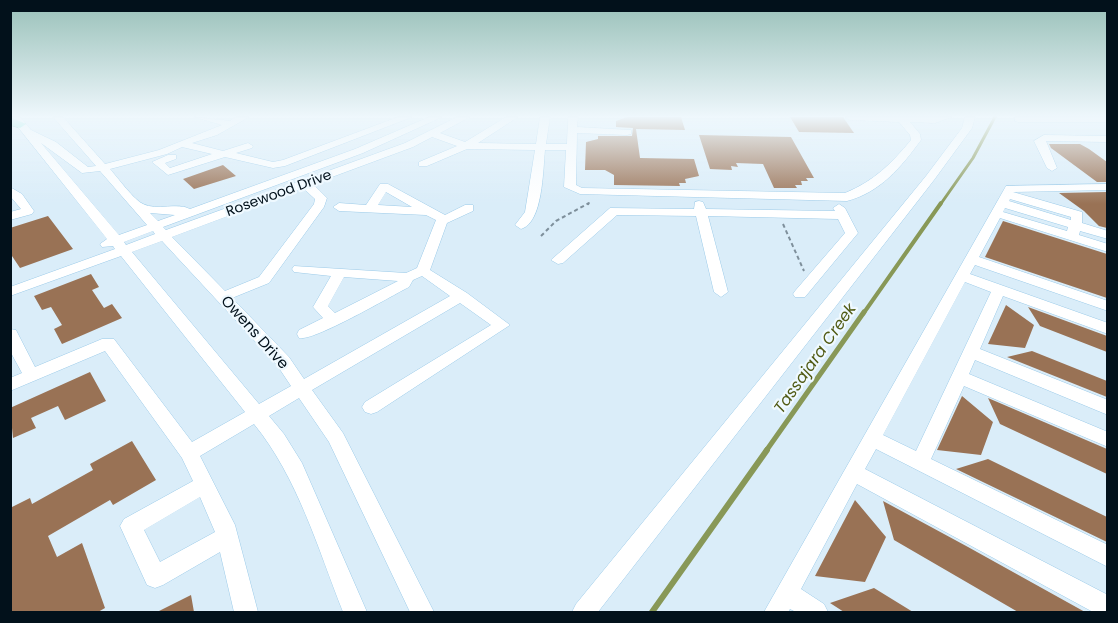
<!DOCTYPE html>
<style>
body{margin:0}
#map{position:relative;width:1118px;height:623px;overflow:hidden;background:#daedf9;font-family:Poppins,sans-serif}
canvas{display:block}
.frame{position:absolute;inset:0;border:12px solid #02111b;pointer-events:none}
</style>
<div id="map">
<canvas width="1118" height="623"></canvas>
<div class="frame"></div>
</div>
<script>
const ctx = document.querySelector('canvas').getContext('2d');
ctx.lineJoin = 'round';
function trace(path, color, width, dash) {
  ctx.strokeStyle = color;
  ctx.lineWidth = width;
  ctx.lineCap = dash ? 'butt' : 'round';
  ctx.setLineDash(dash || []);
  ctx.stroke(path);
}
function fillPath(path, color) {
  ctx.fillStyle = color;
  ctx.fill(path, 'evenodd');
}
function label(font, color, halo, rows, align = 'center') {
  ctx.font = font + ' Poppins,sans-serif';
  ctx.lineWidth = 4.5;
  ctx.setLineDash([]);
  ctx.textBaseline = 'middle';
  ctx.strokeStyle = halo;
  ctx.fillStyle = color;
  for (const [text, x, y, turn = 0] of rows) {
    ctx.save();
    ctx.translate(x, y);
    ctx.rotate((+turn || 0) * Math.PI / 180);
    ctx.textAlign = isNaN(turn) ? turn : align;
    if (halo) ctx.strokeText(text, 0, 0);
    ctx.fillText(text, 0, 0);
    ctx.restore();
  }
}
trace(new Path2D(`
 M940,205L973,158L995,117`), '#889857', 3);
trace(new Path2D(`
 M863,314L941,203`), '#889857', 4);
trace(new Path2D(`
 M766,451L864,312`), '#889857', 5);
trace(new Path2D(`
 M652,612L767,450`), '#889857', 6);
fillPath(new Path2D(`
 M627,117H681L685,130L636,129L640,158L694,159L699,176L685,179L686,183H679L680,186L614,185V175L605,170H585L586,142L598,139V136H632L633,128L616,127V121Z
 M790,117H843L854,133L799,132Z
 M699,135L791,137L814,178H806L808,181H801L802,185H795L797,188H774L763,164L736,163L738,167L731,166L732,170L710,169Z
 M1049,144H1080L1089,149L1107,162V182H1097L1051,148Z
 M223,165L236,176L194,189L183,179Z
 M1107,192V228L1099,226L1084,211L1059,193Z
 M48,216L73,249L20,268L10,253V228Z
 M1003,221L1107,254V298L985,257Z
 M91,274L99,287L92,290L104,308L112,304L122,318L62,344L54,329L62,325L51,307L42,310L34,296Z
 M1006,305L1034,325L1025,348L988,344Z
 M1028,307L1107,336V352L1040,326Z
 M1032,351L1107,381V397L1007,357Z
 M90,372L106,401L65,420L58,406L31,418L36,428L13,438L10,408Z
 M962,396L993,422L981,455L937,450Z
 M988,398L1107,449V474L1000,424Z
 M132,441L156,480L113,505L110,500L48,536L57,557L82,543L105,608L98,612H10V508L30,498L32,504L93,470L90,464Z
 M988,459L1107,517V542L956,469Z
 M855,500L886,537L865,582L815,576Z
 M883,501L968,547L1085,612H1018L894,540Z
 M874,588L913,612H844L830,603Z
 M191,595L194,612H157Z`), '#997255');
const minor = new Path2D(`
 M10,117H20L31,130L56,142L88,167L96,166L53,117H63L105,164L159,150L222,125L194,117L230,121L236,117H249L217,135L192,143L223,151L248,143L253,146L252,148L236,153L273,162L283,160L398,117H412L285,166L273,168L225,157L168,175L152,162L168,155H176V159L165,163L170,168L212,154L182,147L167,154L110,169C118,178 134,200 143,204C157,211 178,202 190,209L355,149L429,117H442L363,153L163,227L166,230L405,143L457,117H470L440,133L465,142L506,117H518L478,143L536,144L540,117H550L546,144H567L568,117H578L577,127L631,130V134L627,135L577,133L576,185L582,188L845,193C874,181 891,164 911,140L910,135L899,122L850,120L845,117H952L935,123L910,122L920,134L921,140C901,167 881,192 847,201L580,194L564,187L566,150H545C543,170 543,223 521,229L515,225L525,212L535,150L467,149L427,166H419V162L457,146L432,137L413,147L313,184L327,198L324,207L269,283L232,298L289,357L304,379L450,296L422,276L413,280L409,287C391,296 313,342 299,338L297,334L299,330L323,318L313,307L331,276L294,272L292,269L294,266L406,273L417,268L436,220L426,215L339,211L333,207L339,203L366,205L380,184H388L445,215L465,205H473V211L447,223L430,270L467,293L510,325L377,412L371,414L365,412L362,407L365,402L491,325L460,303L312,390L343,433L434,612H410L329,442L299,398L269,416L284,434L302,463L367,612H343C318,549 298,478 254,424L200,456L235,525L258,612H234L220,552L163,585L155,588L147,585L120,526L124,519L193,481L182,458L105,351L10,391V378L22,373L10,351V329L16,330L35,367L102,339H114L192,442L245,412L121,256L10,296V287L115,249L113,246L102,247L100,244L107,239ZM41,143L82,173L100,171L147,225L119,235ZM303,188L315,199L314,204L259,277L225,291L172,237ZM386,192L412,207L378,205ZM150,213L175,215L158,221ZM153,231L155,234L126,245L124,242ZM162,241L277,365L291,386L259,404L132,252ZM344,277L398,281L335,313L328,306ZM200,497L215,532L160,562L144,530Z
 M965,117H975L972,128L934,180L598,612H572L576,604L926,176L962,128Z
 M1015,117H1108V122H1018L1015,121Z
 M1044,135L1108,136V142L1046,141L1057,168L1052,171L1047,168L1034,141Z
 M1108,184V190L1013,192L1082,212V223L1108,231V239L1080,231L1079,235L1108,244V252L1000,218L979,257L1108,301V311L975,265L970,274L1108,323V334L1003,296L980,349L1108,400V415L975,360L969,374L1108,432V447L964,386L931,459L1108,545V567L876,449L865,469L1108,595V612H1093L857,484L801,589L824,604L828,612H796L790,609L788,612H764L1006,186ZM1010,199L1071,217V220L1009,201ZM1005,208L1068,227L1067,231L1003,212ZM965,282L991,292L916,451L883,435Z
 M10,187L22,194L34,211L32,214L10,220V212L21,209L10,196Z
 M699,201L703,202L706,209L835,211L833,208L839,204L845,208L858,233L805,297H795L793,294L795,291L845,233L838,219L708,216L728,292L721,297L714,292L696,216L617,215L563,263L558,264L551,260L610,208L694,209L695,202Z`);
const major = new Path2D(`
 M10,117L26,124L20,128L10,125Z`);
trace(minor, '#9bcae8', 1);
trace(major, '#0f9887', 1);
trace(new Path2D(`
 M588,205L590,201`), '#7e8f9b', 1.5, [3, 2]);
trace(new Path2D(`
 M783,224L804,271
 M541,236L556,221L589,203`), '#7e8f9b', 2, [4, 3]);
fillPath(minor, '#fff');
fillPath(major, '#73edda');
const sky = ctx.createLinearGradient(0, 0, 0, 204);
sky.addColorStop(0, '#98c0b8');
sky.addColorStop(0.57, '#eef7fc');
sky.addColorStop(1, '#eef7fc00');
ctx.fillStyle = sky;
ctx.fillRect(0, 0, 1118, 204);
label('14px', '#02111b', '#eff9ff', [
 ["Rosewood Drive",279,194,-20]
]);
label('15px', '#02111b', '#eff9ff', [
 ["Owens Drive",254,333,48]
]);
label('italic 16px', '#515b15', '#eff9ff', [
 ["Tassajara Creek",816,359,-55]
]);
</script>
